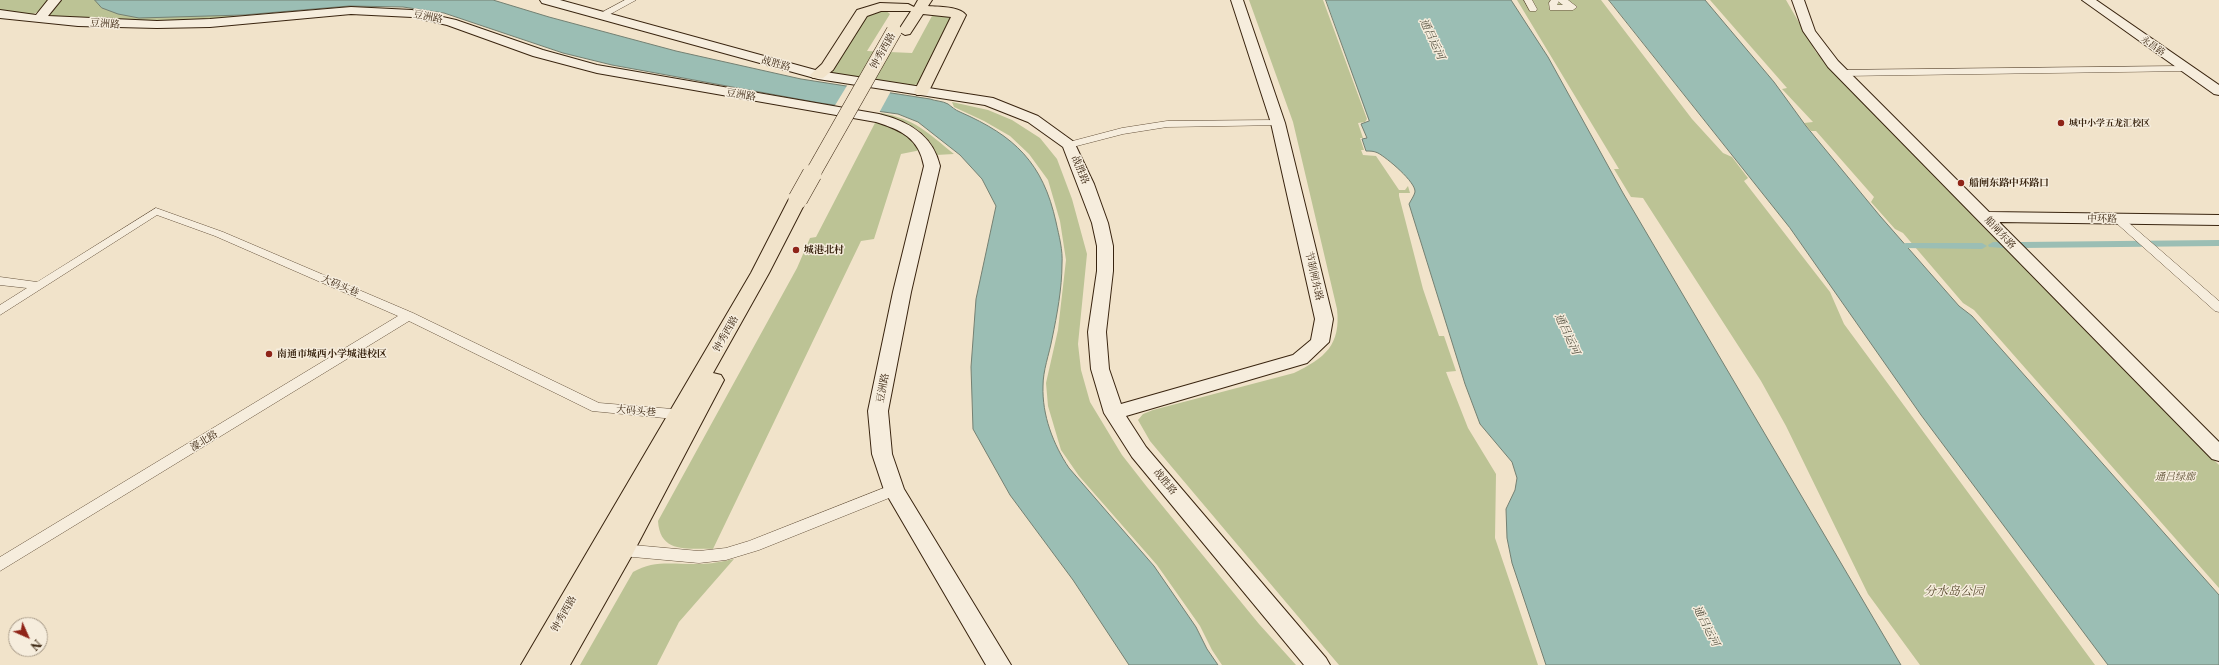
<!DOCTYPE html>
<meta charset="utf-8">
<style>
body{margin:0}
#map{position:relative;width:2219px;height:665px;overflow:hidden;background:#f1e3ca;font-family:"Libre Caslon Text",serif}
canvas{display:block}
.north{position:absolute;left:8px;top:617px;width:40px;height:40px;box-sizing:border-box;background:#f6eddd;border:1px solid #aa9d8b;border-radius:50%;rotate:135deg;font-size:11px;font-weight:700;line-height:16px;text-align:center;color:#39240f}
.north::after{content:'';display:block;margin:auto;width:14px;height:18px;background:#8f2418;clip-path:polygon(50% 0,100% 100%,50% 72%,0 100%)}
</style>
<div id="map">
<canvas width="2219" height="665"></canvas>
<div class="north">N</div>
</div>
<script>
const ctx = document.querySelector('canvas').getContext('2d');
ctx.lineJoin = 'round';
function fillPath(path, color) {
  ctx.fillStyle = color;
  ctx.fill(path, 'evenodd');
}
function trace(path, color, width, dash) {
  ctx.strokeStyle = color;
  ctx.lineWidth = width;
  ctx.lineCap = dash ? 'butt' : 'round';
  ctx.setLineDash(dash || []);
  ctx.stroke(path);
}
function label(font, color, halo, rows, align = 'center') {
  ctx.font = font + ' "Libre Caslon Text","Noto Serif SC",serif';
  ctx.lineWidth = 3;
  ctx.setLineDash([]);
  ctx.textBaseline = 'middle';
  ctx.strokeStyle = halo;
  ctx.fillStyle = color;
  for (const [text, x, y, turn = 0] of rows) {
    ctx.save();
    ctx.translate(x, y);
    ctx.rotate((+turn || 0) * Math.PI / 180);
    ctx.textAlign = isNaN(turn) ? turn : align;
    if (halo) ctx.strokeText(text, 0, 0);
    ctx.fillText(text, 0, 0);
    ctx.restore();
  }
}
fillPath(new Path2D(`
 M0,0H50C33,22 25,14 0,11Z
 M60,0H248L231,18L145,22L50,17L51,12Z
 M1249,0H1323L1367,119L1365,122L1358,123L1363,138H1360L1364,150H1361L1363,155L1376,156L1399,190H1405L1408,186L1410,193H1399V196L1423,289L1439,336H1444L1456,371L1446,372L1468,428L1496,474L1495,538L1538,665H1339L1160,453L1150,441L1138,420L1143,414L1153,410L1294,373C1325,358 1341,345 1337,309L1293,122Z
 M1517,0H1601L1692,119L1723,153L1732,157L1748,178L1744,181L1830,292L1844,324L2095,665H1920L1868,594L1786,426L1761,381L1643,198L1631,197L1614,169H1619Z
 M1710,0H1786L1816,52L1953,191L2102,348L2219,465V588L1974,310L1963,303L1903,233L1895,229L1871,202L1874,197L1816,131H1811L1804,123L1813,122L1782,89L1787,88Z
 M885,10L890,14L867,51L912,53L932,16H930L936,14L953,17L918,84L910,86L833,74L832,70L866,14Z
 M952,102L988,110L1012,120L1040,138L1057,159L1072,199L1087,254L1078,344L1081,370L1090,402L1122,455L1147,487L1259,624L1296,665H1222L1212,650L1200,626L1157,565L1079,476L1061,450L1048,406L1046,383L1058,330L1066,260L1060,221L1048,180L1029,154L1010,136L984,121L954,107Z
 M881,113C915,119 927,132 954,154L936,155C930,131 902,119 880,115Z
 M876,121L904,131L921,150L901,154L874,239L861,241L713,549C688,548 660,554 658,521L797,268L810,238L816,237Z
 M734,559L679,622L657,665H580L633,572C655,559 676,565 700,564C712,564 723,561 734,559Z`), '#bcc395');
const water = new Path2D(`
 M95,0H493L549,17L676,51L801,79L930,99C935,101 943,101 948,104C952,107 955,110 960,112C1015,136 1043,163 1056,222C1059,236 1063,250 1062,264C1062,288 1057,315 1052,339C1049,355 1043,370 1043,386C1042,415 1053,444 1069,468L1154,566L1196,627L1207,649L1218,665H1129L1073,580L1010,495L973,429L971,367L976,299L996,206L982,179L960,155L918,122L898,114L820,103L612,65L563,53L444,13L403,7L349,6L243,15L139,18L118,14L102,8Z
 M1326,0H1511L1548,57L1623,193L1901,665H1546L1512,563L1507,538L1506,509L1515,490L1517,478L1512,462L1480,424L1465,384L1409,204C1411,200 1414,196 1415,192C1416,182 1387,158 1378,153C1374,151 1370,151 1366,151L1362,139L1367,138L1361,124L1369,121Z
 M1609,0H1705L1774,82L1806,126L1880,216L1959,306L1972,316L2219,595V665H2108L1921,415L1790,228Z`);
fillPath(water, '#9bbeb4');
trace(water, '#748072', 1);
fillPath(new Path2D(`
 M848,84L891,91L879,113L834,107Z`), '#f1e3ca');
fillPath(new Path2D(`
 M2219,240V246L2021,248L2016,245L2021,242Z
 M1993,242H2003L2008,245L2003,248L1989,247L1988,245Z
 M1906,243H1982L1987,246L1982,249L1902,248L1901,246L1902,244Z`), '#9bbeb4');
const street = new Path2D(`
 M625,0H636L605,17L597,15Z
 M1524,0H1532L1537,9L1536,11H1530Z
 M1551,0H1568L1577,7L1573,10H1550L1549,3ZM1559,1V2L1563,5H1557Z
 M2185,66L2190,69L2188,71L1842,76L1837,73L1842,70Z
 M1278,120L1282,121V125L1167,127L1123,134L1069,148L1064,145L1065,143L1122,128L1167,121Z
 M156,208L223,232L413,313L599,403L685,410L690,412L692,415L690,418L685,420L592,411L409,321L0,571V557L398,316L215,236L157,215L0,315V305L27,288L0,285V277L37,282Z
 M2118,216L2122,217L2219,301V312L2215,311L2114,221L2112,219L2114,217Z
 M894,484L899,486L901,490L899,494L759,550L726,560L699,563L622,556L616,554L614,550L616,546L622,544L699,551L726,548L749,541Z`);
const secondary = new Path2D(`
 M48,0H61L48,16L157,21L210,19L351,7L412,10L456,20L543,50L597,65L879,114C908,121 933,135 940,166L911,292L888,411L892,454L904,489L1011,665H986L884,490L872,454L868,411L893,292L924,166C919,138 901,130 876,122L597,73L533,56L447,25L412,17L351,14L210,27L157,28L78,26L0,18V10L36,15Z
 M540,0H560L819,71L993,98L1038,116L1074,142L1094,184L1108,223L1113,246V271L1106,332L1109,369L1121,404L1293,355L1311,340L1315,319L1271,123L1231,0H1243L1285,123L1333,319L1329,342L1307,363L1126,416L1146,447L1326,658L1330,665H1304L1132,457L1104,413L1091,369L1088,332L1097,271V246L1092,223L1063,147L1028,122L985,105L818,79L542,3Z
 M1792,0H1804L1815,31L1838,61L1989,212L2219,215V225L1999,222L2219,442V461L2212,459L1828,67L1803,31Z
 M2082,0H2096L2219,85V95L2214,94Z`);
const primary = new Path2D(`
 M918,0H932L928,6C939,7 959,6 966,15L927,95H917L914,92L951,17L923,14L910,34L905,35L898,31L911,11H881L867,16L833,70L823,78H813L810,75L822,64L857,10L880,3L908,4L914,7Z
 M798,194L804,195L807,199L769,273L713,373L721,375L724,380L631,557L570,665H521L751,273L789,199L792,195Z`);
trace(street, '#67543e', 1);
trace(secondary, '#39240f', 2);
trace(primary, '#39240f', 2);
fillPath(street, '#f6eddd');
fillPath(secondary, '#f6eddd');
fillPath(primary, '#f1e3ca');
const primaryBridgeFar1 = new Path2D(`
 M812,175L894,31`);
const primaryBridge = new Path2D(`
 M798,199L812,174`);
trace(primaryBridgeFar1, '#39240f', 16, []);
trace(primaryBridge, '#39240f', 20, []);
trace(primaryBridgeFar1, '#f1e3ca', 15);
trace(primaryBridge, '#f1e3ca', 19);
for (const [x, y, r, color] of [
 [2061,123,4,"#8f2418"],
 [1961,183,4,"#8f2418"],
 [796,250,4,"#8f2418"],
 [269,354,4,"#8f2418"]
]) {
  const dot = new Path2D();
  dot.arc(x, y, r, 0, 2 * Math.PI);
  ctx.fillStyle = color;
  ctx.fill(dot);
  trace(dot, '#f6eddd', 1.5);
}
label('9px', '#39240f', '#f6eddd', [
 ["永昌路",2153,46,35]
]);
label('bold 9px', '#39240f', '#f6eddd', [
 ["城中小学五龙汇校区",2069,123]
], 'left');
label('10px', '#39240f', '#f6eddd', [
 ["豆洲路",428,17,11],
 ["豆洲路",105,24,4],
 ["钟秀西路",883,51,-60],
 ["战胜路",776,64,15],
 ["豆洲路",741,95,9],
 ["战胜路",1080,170,67],
 ["中环路",2102,219,1],
 ["船闸东路",2000,233,47],
 ["节制闸东路",1314,276,77],
 ["大码头巷",340,286,23],
 ["钟秀西路",726,334,-60],
 ["豆洲路",883,388,-79],
 ["大码头巷",636,411,5],
 ["濠北路",204,441,-31],
 ["战胜路",1165,482,50],
 ["钟秀西路",564,614,-60]
]);
label('bold 10px', '#39240f', '#f6eddd', [
 ["船闸东路中环路口",1969,183],
 ["城港北村",804,250],
 ["南通市城西小学城港校区",277,354]
], 'left');
label('italic 10px', '#5a4c30', '#f6eddd', [
 ["通吕绿廊",2175,477]
]);
label('italic 11px', '#565241', '#f6eddd', [
 ["通吕运河",1432,39,65],
 ["通吕运河",1567,334,65],
 ["通吕运河",1706,626,63]
]);
label('italic 12px', '#5a4c30', '#f6eddd', [
 ["分水岛公园",1954,592]
]);
</script>
